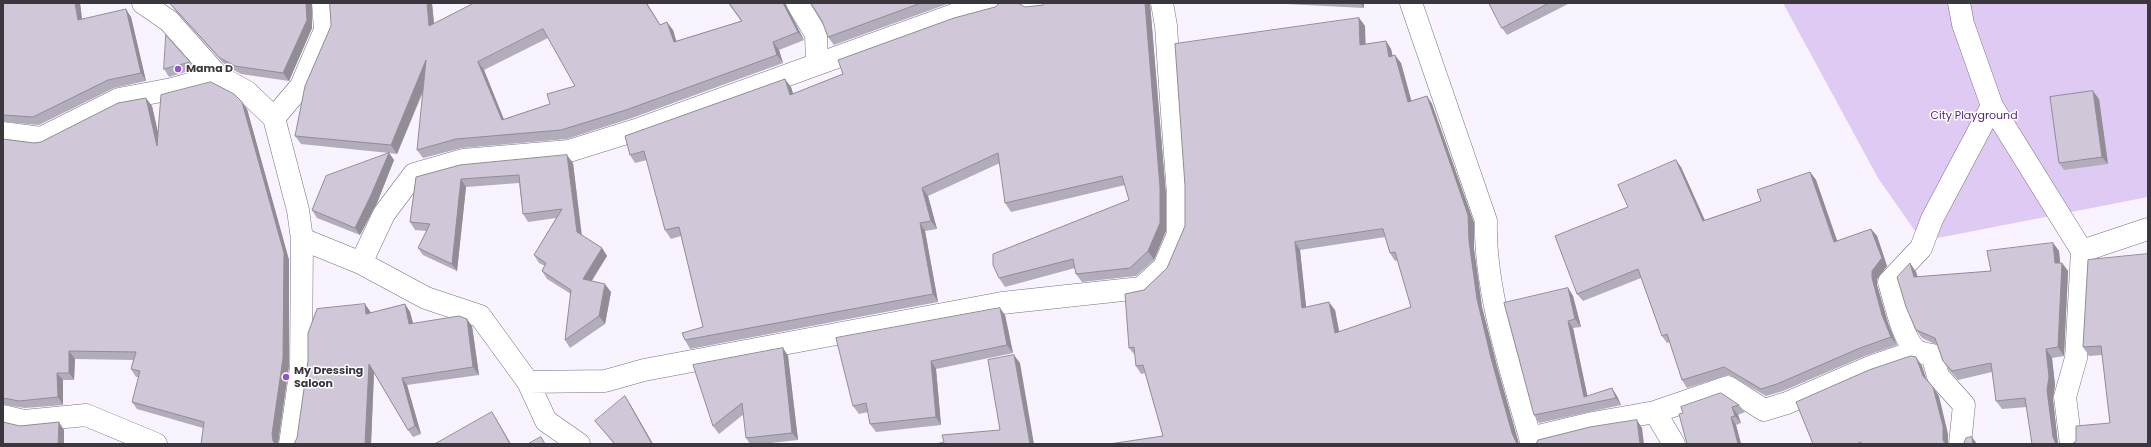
<!DOCTYPE html>
<style>
body{margin:0}
#map{position:relative;width:2151px;height:447px;overflow:hidden;background:#f8f3fe;font-family:Poppins,sans-serif}
canvas{display:block}
.frame{position:absolute;inset:0;border:4px solid #3a373e;pointer-events:none}
</style>
<div id="map">
<canvas width="2151" height="447"></canvas>
<div class="frame"></div>
</div>
<script>
const ctx = document.querySelector('canvas').getContext('2d');
ctx.lineJoin = 'round';
function fillPath(path, color) {
  ctx.fillStyle = color;
  ctx.fill(path, 'evenodd');
}
function trace(path, color, width, dash) {
  ctx.strokeStyle = color;
  ctx.lineWidth = width;
  ctx.lineCap = dash ? 'butt' : 'round';
  ctx.setLineDash(dash || []);
  ctx.stroke(path);
}
function label(font, color, halo, rows, align = 'center') {
  ctx.font = font + ' Poppins,sans-serif';
  ctx.lineWidth = 3;
  ctx.setLineDash([]);
  ctx.textBaseline = 'middle';
  ctx.strokeStyle = halo;
  ctx.fillStyle = color;
  for (const [text, x, y, turn = 0] of rows) {
    ctx.save();
    ctx.translate(x, y);
    ctx.rotate((+turn || 0) * Math.PI / 180);
    ctx.textAlign = isNaN(turn) ? turn : align;
    if (halo) ctx.strokeText(text, 0, 0);
    ctx.fillText(text, 0, 0);
    ctx.restore();
  }
}
fillPath(new Path2D(`
 M1783,3H2148V197L1922,241L1878,178Z`), '#dfcaf4');
const minor = new Path2D(`
 M143,3L169,21L218,76L247,92L274,118L298,210L302,239L301,367L290,444
 M797,3L816,34L817,64
 M1031,3H1042
 M1411,3L1486,221C1484,290 1513,377 1532,444
 M1959,3L1963,24L1992,106L2082,251L2076,358L2065,397L2071,444
 M274,118L301,86L325,30L323,3
 M3,133L41,138L119,99L172,89L218,76
 M302,239L361,263L426,298L480,316L528,382L546,421L579,444
 M2082,251L2148,229
 M361,263L384,214L414,174L463,160L569,151L636,130L956,14L997,3
 M528,382L605,381L644,370L1002,303L1141,288L1164,267L1178,234V195L1170,86L1166,26L1162,3
 M1655,412L1674,444
 M3,416L24,421L86,415L156,444
 M1530,438L1593,423L1655,412L1728,387L1764,410L1787,403L1870,367L1917,351
 M1960,444L1964,405L1938,376L1932,355C1928,354 1921,353 1917,351C1903,342 1894,298 1889,282L1921,248L1932,219L1992,106`);
trace(minor, '#797181', 23);
trace(minor, '#fff', 22);
fillPath(new Path2D(`
 M3,3H80L82,19L131,17L146,81L114,88L39,125L3,122Z
 M170,3H312V28L289,81L241,74L226,66L174,9Z
 M330,3H432L434,24L474,3H647L660,24L673,30L676,41L741,21L728,3H785L804,40L779,50L783,63L632,118L567,139L462,148L423,158L417,150L424,90L397,154L389,153L394,160L377,203L360,235L317,218L312,210L389,153L301,144L295,136L331,26ZM548,38L575,86L550,104L504,119L484,70Z
 M811,3H950L834,45L828,37L822,21Z
 M1000,3H1019V4L1025,7L1043,5L1045,3H1150L1166,195V231L1154,260L1136,276L1082,282L1076,274L1075,268L1005,287L999,278L1129,200L1125,185L1011,212L1005,203L1000,163L928,196L937,229L925,231L938,302L690,349L685,340L703,327L681,236L671,239L665,230L647,160L635,163L630,155L791,87L793,94L843,74L995,7Z
 M1266,3H1364V8Z
 M1489,3H1570L1507,35L1502,28Z
 M1359,18L1365,26V44L1386,41L1391,49L1393,56L1401,63L1411,101L1427,96L1432,104L1474,223V249L1482,307L1497,366L1518,441L1163,436L1145,373L1141,374L1136,366L1135,355L1129,348L1144,290L1167,268ZM1385,237L1390,253L1395,261L1398,260L1411,307L1339,332L1335,310L1306,307L1300,250Z
 M190,62L195,69L169,77L164,69Z
 M2099,99L2108,164L2064,170L2059,163Z
 M152,106L158,134L247,109L289,260V366L278,442L203,428L137,409L132,402L139,377H136L131,369L133,360L75,359L74,380H63V405L25,408L3,405V139L34,143L41,142Z
 M573,163L582,235L602,248L607,256L592,281L611,292L605,324L570,348L565,340L571,294L547,279L542,271L545,266L539,263L534,255L556,218L528,222L523,214L519,183L466,187L457,271L423,255L418,248L426,231L415,230L410,222L416,177Z
 M1681,167L1705,220L1761,201L1810,172L1816,180L1837,241L1871,229L1877,236L1887,266L1877,279V285L1888,323L1897,345L1865,356L1783,391L1766,396L1729,375L1687,388L1682,380L1670,342L1667,343L1662,336L1641,278L1583,301L1577,294L1628,207Z
 M2053,243L2059,251L2060,263H2062L2068,271L2064,356L2052,358L2055,385L2053,399L2058,444H2032L2027,407L2002,409L1996,401L1992,372L1958,380L1949,370L1943,361L1937,345L1922,338L1916,330L1910,263L1916,272L1918,277L1991,271Z
 M2148,254L2110,423L2102,355L2089,356L2083,347Z
 M1568,288L1573,296L1581,327L1573,328L1587,396H1617L1621,405L1539,423L1534,415Z
 M405,304L410,312L413,323L472,326L479,375L407,385L421,434L413,437L408,430L374,373L371,444H294L370,311L371,313Z
 M1005,315L1013,353L936,369L941,425L876,432L870,424L868,412L859,414L853,406Z
 M783,348L788,356L798,440L762,444H750L746,438L744,414L719,434L713,426Z
 M630,404L653,444H614L601,428L595,421Z
 M1739,405L1745,412L1738,415L1741,423L1736,425L1741,444H1687L1683,413Z`), '#b3acba');
fillPath(new Path2D(`
 M75,3H80L83,28L78,20Z
 M306,3H312V28L289,81L283,73Z
 M427,3H432L435,34L429,26Z
 M783,3H785L804,40L798,32Z
 M1145,3H1150L1166,195V231L1154,260L1148,251Z
 M1360,3H1364V8Z
 M126,9L131,17L146,81L141,73Z
 M1359,18L1365,26L1366,53L1360,45Z
 M667,22L673,30L679,50L674,42Z
 M1386,41L1391,49L1394,65L1389,57Z
 M773,42L779,50L783,63L777,55Z
 M1395,55L1401,63L1414,110L1408,102Z
 M426,60L432,68L397,154L391,145Z
 M478,62L484,70L507,128L502,120Z
 M785,79L791,87L796,103L790,95Z
 M2093,91L2099,99L2108,164L2102,157Z
 M1427,96L1432,104L1474,223V249L1482,307L1497,366L1519,444H1517L1512,433L1491,358Z
 M146,98L152,106L163,154L157,146Z
 M242,102L247,109L289,260V366L278,444H275L273,441L272,434Z
 M389,153L394,160L377,203L360,235L355,228Z
 M567,155L573,163L582,240L577,232Z
 M1676,160L1681,167L1708,228L1703,221Z
 M1810,172L1816,180L1840,249L1834,242Z
 M461,179L466,187L457,271L452,264Z
 M922,188L928,196L937,229L931,221Z
 M920,223L925,231L938,302L933,294Z
 M1871,229L1877,236L1887,266L1877,279V285L1888,323L1897,345L1891,337L1882,315L1872,278Z
 M1295,242L1300,250L1307,315L1302,308Z
 M2053,243L2059,251L2061,272L2055,263Z
 M602,248L607,256L588,286L583,279Z
 M1910,263L1916,272L1920,286L1914,277Z
 M2062,263L2068,271L2064,356L2058,347Z
 M605,284L611,292L605,324L599,316Z
 M1568,288L1573,296L1581,327L1575,319Z
 M1329,302L1335,310L1341,341L1335,333Z
 M365,304L370,311L372,322L366,314Z
 M405,304L410,312L415,331L409,324Z
 M1000,308L1005,315L1013,353L1007,345Z
 M467,319L472,326L479,375L473,367Z
 M1568,321L1573,328L1589,403L1584,397Z
 M783,348L788,356L798,440L792,433Z
 M2046,349L2052,358L2055,385L2053,399L2058,444H2056L2053,437L2047,390Z
 M69,351L75,359L74,380L69,373Z
 M1014,355L1020,363L1034,444H1030Z
 M1916,357L1922,366L1928,384L1923,376Z
 M931,361L936,369L941,425L936,417Z
 M369,364L374,372L371,444H365Z
 M57,373L63,380V405L58,397Z
 M402,378L407,385L421,434L415,426Z
 M1933,387L1939,396L1948,434V444H1945L1943,440Z
 M1612,388L1617,396L1621,405L1616,398Z
 M625,396L630,404L653,444H652Z
 M1732,407L1738,415L1741,423L1735,416Z
 M492,412L497,420L511,444H510Z
 M1731,417L1736,425L1741,444H1738Z
 M1637,420L1642,428L1644,444H1640Z
 M59,422L64,430V444H58Z
 M1972,437L1977,444H1973Z`), '#928c97');
const building = new Path2D(`
 M3,3H75L78,20L126,9L141,73L108,80L33,117L3,115Z
 M170,3H306L307,20L283,73L235,66L220,58Z
 M330,3H427L429,26L474,3H646L660,25L667,22L674,42L742,21L729,3H783L798,32L773,42L777,55L626,110L561,130L456,139L417,150L426,60L391,145L295,136L305,86L331,26ZM543,29L575,86L547,94L550,104L502,120L478,62Z
 M811,3H921L828,37L822,21Z
 M1000,3H1018L1025,7L1043,5L1045,3H1145L1160,187V223L1148,251L1130,268L1076,274L1073,259L999,278L993,265V254L1129,200L1122,176L1005,203L998,153L922,188L931,221L920,223L933,294L685,340L682,333L703,327L679,227L665,230L644,151L630,155L625,136L785,79L790,95L843,74L838,60L954,18L995,7Z
 M1489,3H1549L1502,28Z
 M1359,18L1360,45L1386,41L1389,57L1395,55L1408,102L1427,96L1468,215L1469,241L1477,299L1491,358L1512,433L1517,444H1109L1163,436L1143,365L1136,366L1134,347L1129,348L1125,294L1144,290L1167,268L1185,226V186L1175,44ZM1383,229L1390,253L1395,252L1411,307L1335,333L1329,302L1302,308L1295,242Z
 M166,35L190,62L164,69Z
 M211,82L234,94L242,102L284,253L283,358L272,434L273,441L275,444H201L204,422L132,402L140,371L131,369L136,352L69,351V373H57L58,397L19,401L3,398V139L34,143L41,142L118,103L146,98L157,146L161,95Z
 M2093,91L2102,157L2059,163L2050,97Z
 M389,153L371,195L355,228L312,210L326,176Z
 M567,155L577,232L602,248L583,279L605,284L599,316L565,340L571,290L542,271L546,263L534,255L562,209L523,214L519,175L461,179L452,264L418,248L430,224L410,222L416,177L460,165Z
 M1676,160L1703,221L1761,201L1757,190L1810,172L1834,242L1871,229L1882,258L1872,271V278L1882,315L1891,337L1860,348L1777,384L1761,389L1724,367L1682,380L1667,334L1662,336L1638,269L1577,294L1555,236L1628,207L1618,185Z
 M2053,243L2055,263H2062L2058,347L2046,349L2049,377L2047,390L2053,437L2056,444H2032L2025,398L1996,401L1991,363L1952,371L1943,361L1935,338L1916,330L1906,307L1897,277L1910,263L1914,277L1991,271L1987,251Z
 M2148,254V444H2072L2076,441V426L2110,423L2101,346L2083,347L2088,260Z
 M1568,288L1575,319L1568,321L1584,397L1612,388L1616,398L1534,415L1504,303Z
 M365,304L366,314L405,304L409,324L459,316L467,319L473,367L402,378L415,426L408,430L369,364L365,444H294L297,438L308,361V333L317,309Z
 M1000,308L1007,345L931,361L936,417L870,424L866,403L853,406L836,338Z
 M783,348L792,433L746,438L742,403L713,426L693,365Z
 M1014,355L1030,444H936L944,442L942,435L1000,430L988,360Z
 M1911,356L1916,357L1923,376L1933,387L1943,426V440L1945,444H1862L1861,442L1856,444H1813L1796,402L1869,370Z
 M1721,393L1739,405L1732,407L1735,416L1731,417L1738,444H1687L1679,414L1683,413L1681,407Z
 M625,396L652,444H615L595,421Z
 M492,412L510,444H435Z
 M1637,420L1640,444H1536L1538,440L1590,427Z
 M3,422L20,426L59,422L58,444H3Z
 M541,437L545,444H528Z
 M1972,437L1973,444H1963L1964,443L1966,438Z`);
fillPath(building, '#d0c8d8');
trace(building, '#928c97', 1);
for (const [x, y, r, color] of [
 [178,69,4,"#9453c8"],
 [286,377,4,"#9453c8"]
]) {
  const dot = new Path2D();
  dot.arc(x, y, r, 0, 2 * Math.PI);
  ctx.fillStyle = color;
  ctx.fill(dot);
  trace(dot, '#fff', 1.5);
}
label('bold 11px', '#3a373e', '#fff', [
 ["Mama D",186,69],
 ["My Dressing",294,371],
 ["Saloon",294,384]
], 'left');
label('11px', '#532874', '#fff', [
 ["City Playground",1974,116]
]);
</script>
